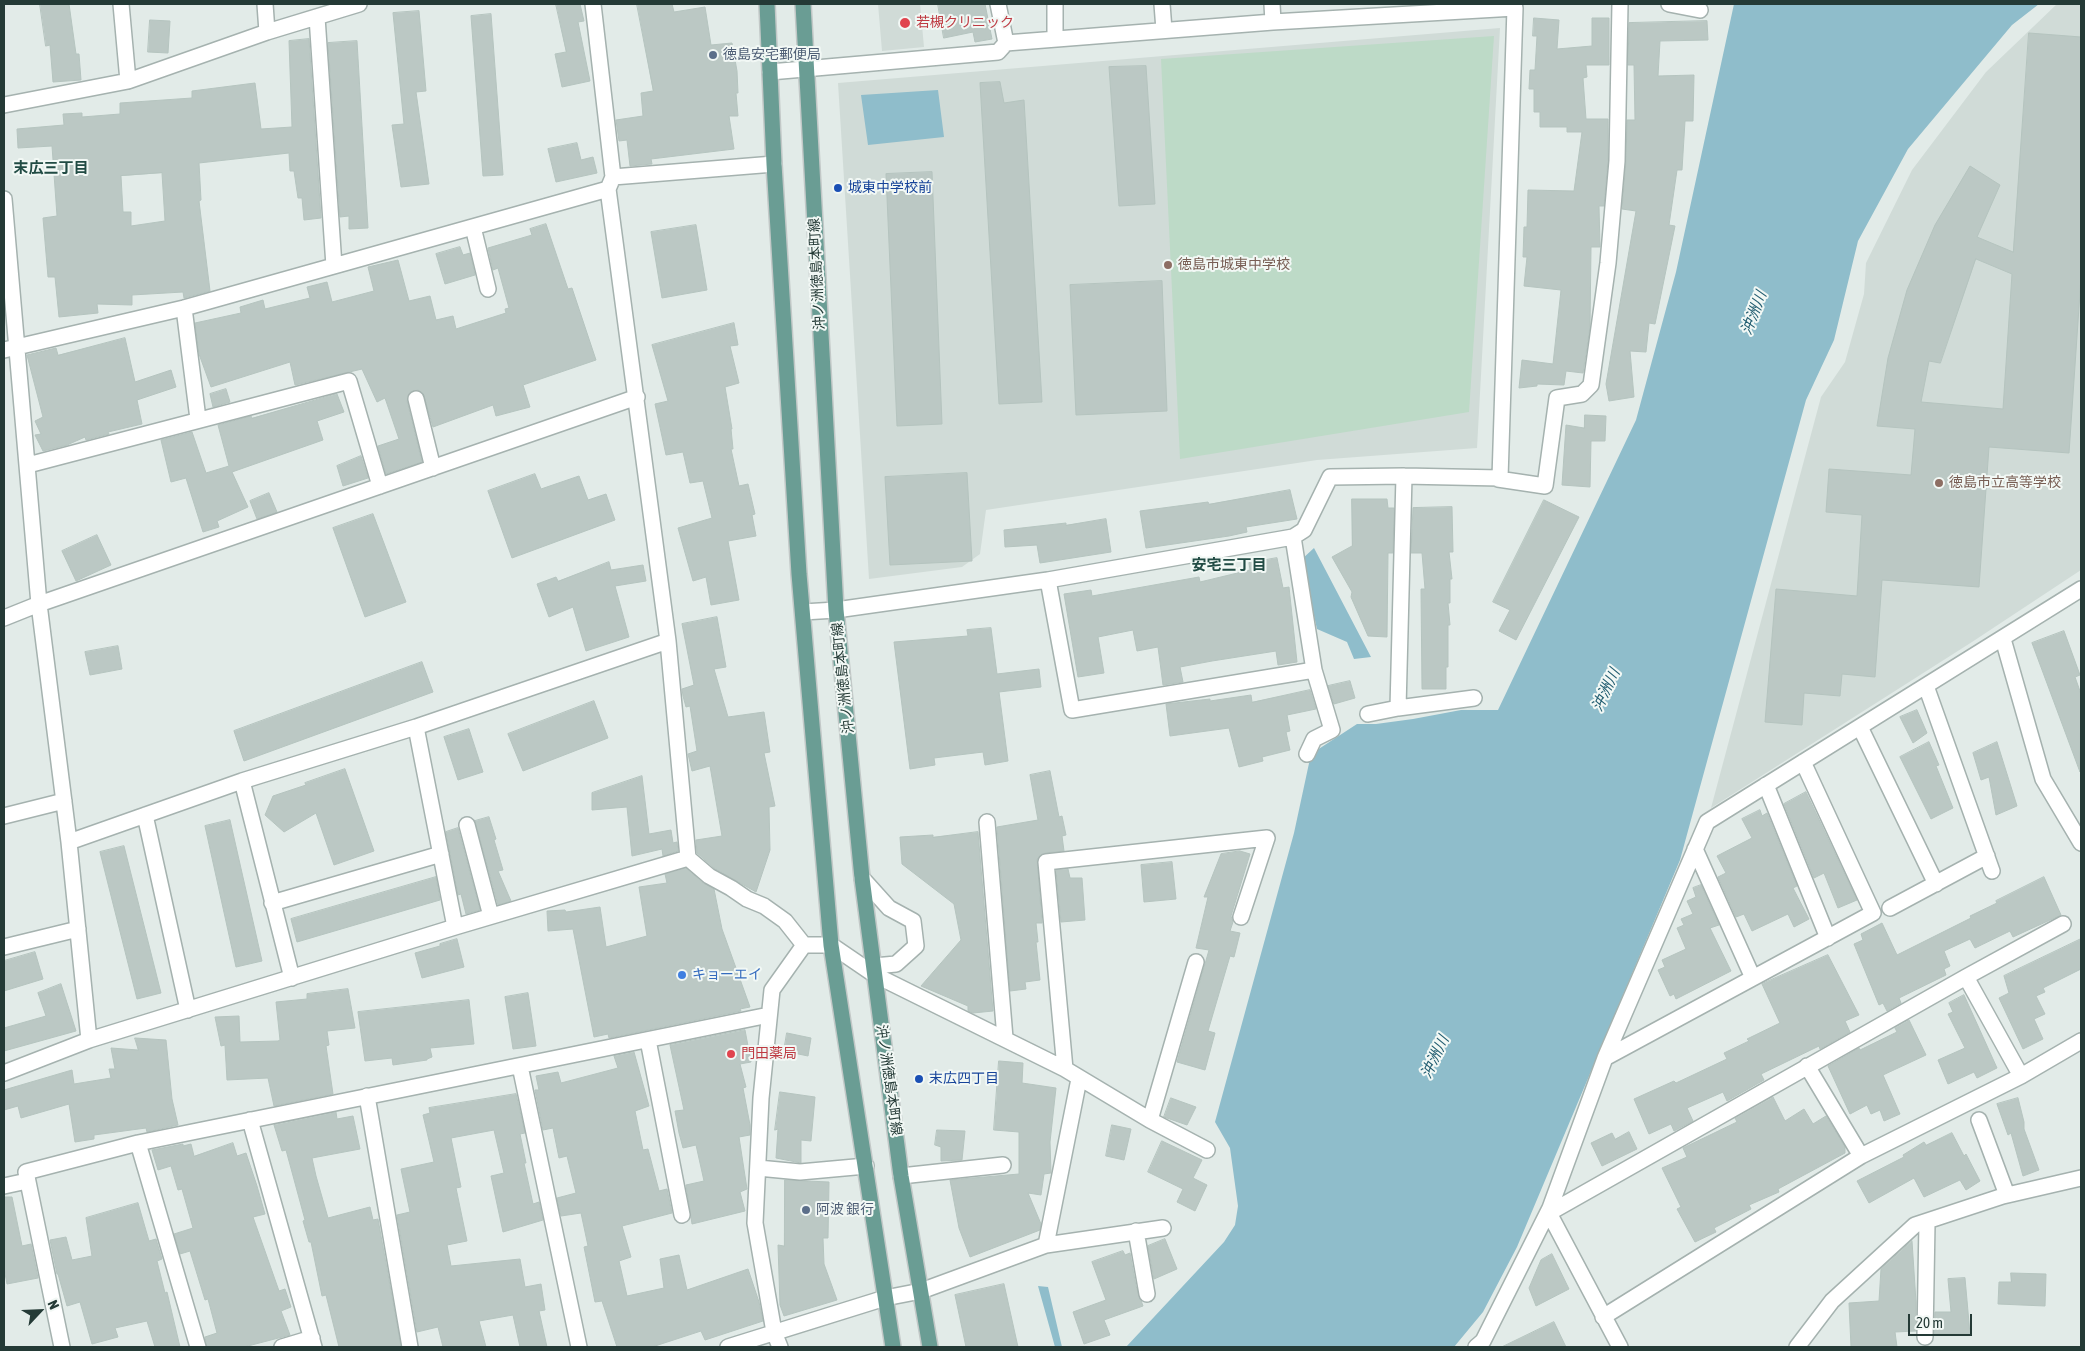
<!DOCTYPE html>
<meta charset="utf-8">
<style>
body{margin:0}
#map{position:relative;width:2085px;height:1351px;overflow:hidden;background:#e2ebe8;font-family:"Asap Condensed",sans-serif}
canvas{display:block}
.frame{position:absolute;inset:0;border:5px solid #243a36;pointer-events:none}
.north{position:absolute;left:15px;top:1286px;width:50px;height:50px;-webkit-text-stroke:4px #f2f8f5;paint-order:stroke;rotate:65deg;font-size:14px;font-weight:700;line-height:20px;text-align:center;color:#243a36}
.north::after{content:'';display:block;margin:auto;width:18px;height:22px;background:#243a36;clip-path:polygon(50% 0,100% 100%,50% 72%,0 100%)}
.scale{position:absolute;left:1908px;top:1314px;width:64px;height:22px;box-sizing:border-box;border:2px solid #243a36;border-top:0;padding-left:6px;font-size:15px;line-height:18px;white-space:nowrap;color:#243a36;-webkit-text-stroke:4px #f2f8f5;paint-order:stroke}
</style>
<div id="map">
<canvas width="2085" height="1351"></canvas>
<div class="frame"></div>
<div class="north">N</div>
<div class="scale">20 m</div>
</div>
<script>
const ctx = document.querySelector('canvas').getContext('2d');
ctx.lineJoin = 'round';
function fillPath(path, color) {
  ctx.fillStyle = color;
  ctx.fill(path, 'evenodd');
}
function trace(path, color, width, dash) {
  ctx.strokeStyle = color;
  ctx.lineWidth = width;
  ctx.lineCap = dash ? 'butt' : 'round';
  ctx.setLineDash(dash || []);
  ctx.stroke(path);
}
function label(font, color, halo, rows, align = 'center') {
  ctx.font = font + ' "Asap Condensed","Noto Sans JP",sans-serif';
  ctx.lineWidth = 4;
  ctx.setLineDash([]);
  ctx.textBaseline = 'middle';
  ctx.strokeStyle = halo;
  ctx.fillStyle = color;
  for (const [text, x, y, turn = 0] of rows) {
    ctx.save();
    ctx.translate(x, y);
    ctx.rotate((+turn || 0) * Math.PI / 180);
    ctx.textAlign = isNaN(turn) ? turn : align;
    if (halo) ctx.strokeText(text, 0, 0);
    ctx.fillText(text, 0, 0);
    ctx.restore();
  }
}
fillPath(new Path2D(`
 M878,4H920L924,47L882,51Z
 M2057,4H2081V570L1972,642L1711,808L1821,397L1845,362L1864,294L1866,263L1912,170L1986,72Z
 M1500,28L1477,448L1317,460L986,510L980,554L962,567L869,579L838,83Z`), '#d0dbd7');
fillPath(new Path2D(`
 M1494,36L1469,412L1180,459L1161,59Z`), '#bddac7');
fillPath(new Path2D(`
 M1734,4H2039L2012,25L1908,149L1858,241L1834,340L1806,400L1680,860L1517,1247L1483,1312L1454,1347H1126L1224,1242L1235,1225L1238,1206L1230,1148L1215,1122L1294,833L1311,754L1357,724H1376L1413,719L1461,710H1498L1636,420L1676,272Z
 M938,90L944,137L868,145L861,95Z
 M1314,548L1371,657L1354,659L1347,642L1317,629L1301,560Z
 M1038,1286L1048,1287L1062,1347H1055Z`), '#8fbdcb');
const building = new Path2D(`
 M40,4H69L76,54H79L81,80L53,82L50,45L46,46Z
 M556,4H580L584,21L578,22L590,81L562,87L555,54L566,52Z
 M637,4H672L674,12L705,7L711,45L732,43L737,71L738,93H736L738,116H729L734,149L651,159L652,164L630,166L627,140L619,141L616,120L643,116L641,93L653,91Z
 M938,4H985L992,39L975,42L973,32L944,38Z
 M419,11L426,91L416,92L429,184L401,187L392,125L404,124L393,13Z
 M491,14L503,175L483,176L471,16Z
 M1534,18L1559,20L1557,49L1592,46V18H1609V65H1586L1587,77L1583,78L1586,119H1608V160L1604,206H1599L1600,247H1591L1590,327L1583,373L1566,371L1564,385L1537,384V386L1519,388L1522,360L1553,364L1561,290L1524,286L1527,257H1523L1524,227H1527L1528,190L1574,191L1582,132H1567V127H1540V112H1534V89H1529L1530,70H1535L1537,36H1533Z
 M150,20L170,21L168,53L148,52Z
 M1707,21L1708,40L1660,41L1658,76L1694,75L1693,121H1685L1682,170H1677L1669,225L1675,226L1655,324L1649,323L1646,352L1630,351L1634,397L1609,401L1606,384L1636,211L1622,209L1626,161L1627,120H1635L1634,65H1628L1629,23Z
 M2029,33L2081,37V278L2069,453L1989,447L1979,587L1882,580L1875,677L1842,674L1840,696L1804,693L1802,725L1765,722L1776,589L1857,596L1862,515L1826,512L1829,469L1911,475L1915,429L1877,426L1888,358L1907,290L1935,225L1970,166L2000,185L1977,237L2013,252ZM1976,259L2012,274L2003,409L1921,402L1929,361L1940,363Z
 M309,39L321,218L304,220L302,198H298L294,171H290L289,153L199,163L201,200L199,201L210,291L184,298L183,292L132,295V305L97,304L98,313L59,317L55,277H48L43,218L57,216L52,146L18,148L17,129L64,125L63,114L82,113V117L120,114V103L192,98V91L255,83L261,129L292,127L289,41ZM162,173L165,221L131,226V212H123L121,176Z
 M357,41L368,228L349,229V216L340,217L328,43Z
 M1146,66L1155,204L1119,206L1109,67Z
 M1000,82L1004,103L1024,100L1042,402L999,404L980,83Z
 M577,143L581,160L593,157L597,173L556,182L548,149Z
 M932,172L942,424L897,426L886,174Z
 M546,224L568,289L572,288L596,360L523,385L530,407L496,416L493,405L433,427L423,393L418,390L410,392L407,401L422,462L386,474L378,446L399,439L385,398L377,402L362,369L295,385L290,362L211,387L199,354L195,323L241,313L240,307L263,300L265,309L310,298L307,287L327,282L332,302L374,291L368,267L398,260L409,301L430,296L436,320L453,316L456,329L506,313L505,309L509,308L498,268L493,270L488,248L532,235L530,229Z
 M696,225L707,290L662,298L651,232Z
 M460,247L463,255L470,253L475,275L445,284L436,254Z
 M1162,281L1167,411L1076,415L1070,285Z
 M734,323L738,345L730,346L739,383L725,387L732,429H731L733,449H731L739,486L748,484L755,514L752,515L756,536L728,541L739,600L711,605L706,577L693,581L678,528L712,518L703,481L690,483L683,452L666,455L655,404L668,401L652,345Z
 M125,338L135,382L171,370L176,387L137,400L142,424L108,432L109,434L86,440L85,437L67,445L43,451L35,435L41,434L35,421L43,417L27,355L56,348L58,355Z
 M226,389L230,402L213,407L210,394Z
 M337,394L344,412L317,421L323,440L232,472L248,507L217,521L219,527L203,532L186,478L171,482L161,440L192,432L206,473L229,466L218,425L251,416L252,418Z
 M1585,415L1606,416L1605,441H1591L1590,487L1562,485L1566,425L1584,428Z
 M361,456L368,478L343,486L337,466Z
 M967,473L972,561L890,565L885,477Z
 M535,474L541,489L579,476L588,500L606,494L615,520L512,558L488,491Z
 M1290,490L1297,519L1246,527L1247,532L1229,536L1146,548L1140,511L1208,502L1209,504Z
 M269,493L277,512L257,519L250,501Z
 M1352,499H1387L1388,508H1394L1393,553H1388L1387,637L1368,636L1351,597L1352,592L1332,557L1352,546Z
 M1544,500L1579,517L1516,640L1499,631L1510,610L1493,602Z
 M1452,507L1453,552H1449L1452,579H1450V603H1448L1450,625H1448V667H1446V689H1422L1421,589H1425L1422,553H1411L1413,508Z
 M373,514L406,602L365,617L333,528Z
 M1106,519L1111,552L1040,563L1037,545L1005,547L1004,530L1066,523V525Z
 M97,535L111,565L76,581L62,551Z
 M1277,558L1283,588L1289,587L1297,662L1278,665L1276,651L1212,661L1180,667L1183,682L1163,685L1158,647L1137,651L1133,630L1098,637L1104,673L1078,677L1064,594L1091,590L1092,596L1199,577L1200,582L1250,570L1249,563Z
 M609,562L611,570L643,565L646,581L615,586L629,637L586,651L573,607L549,617L537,584L556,577L558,581Z
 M717,617L726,667L714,669L728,717L764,712L770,752L764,753L775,806L769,807L770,850L756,892L714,868L697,853L696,840L722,836L710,766L692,771L688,754L697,751L690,706L686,707L683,696L682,689L694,685L682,624Z
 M991,628L997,674L1039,669L1041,687L999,692L1008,761L985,765L983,752L934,758L935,765L910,769L894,642L968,636L967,630Z
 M2064,631L2080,675L2075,677L2081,694L2080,772L2032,643Z
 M118,646L122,669L90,675L85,652Z
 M422,662L433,692L244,761L234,731Z
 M1350,681L1355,698L1334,704L1328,686Z
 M1310,690L1316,709L1287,715L1290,731L1286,732L1290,750L1262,757L1263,761L1239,767L1229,728L1170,736L1166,704L1210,699V701L1251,695L1252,702Z
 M594,701L608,738L523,771L508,734Z
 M1917,710L1927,733L1913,743L1900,717Z
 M469,729L483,772L458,780L444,737Z
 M1929,742L1939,765L1936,766L1953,808L1931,819L1900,757Z
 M1997,742L2017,806L1996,815L1989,777L1981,780L1973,753Z
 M345,769L374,851L334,865L316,813L284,832L265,815L273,796L306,785L305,783Z
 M1050,771L1059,817L1062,816L1066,835L1062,836L1064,851L1045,853L1037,859L1042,923H1036L1038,942H1036L1040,980L1025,982L1026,989L1010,991L997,827L1038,820L1030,775Z
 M642,776L649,834L671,830L673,843L677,842L678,851L663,856L662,849L632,856L627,807L592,810V793Z
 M1806,792L1857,900L1838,908L1824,873L1814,878L1784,804Z
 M1760,810L1762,816L1767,813L1797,886L1793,888L1809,919L1794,927L1788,914L1752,931L1744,914L1736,917L1718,877L1726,873L1717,856L1752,838L1742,819Z
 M489,817L496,839L494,840L503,870L498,871L511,901L498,905L475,821Z
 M230,820L262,961L236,967L205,826Z
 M458,828L480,910L466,914L461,894L458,895L446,832Z
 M978,832L993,1011L973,1013L968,1011V1006L921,986L961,940L954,904L902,864L900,837L933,835V837Z
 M124,846L161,993L137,999L100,852Z
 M1240,851L1250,854L1231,916L1233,922L1230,931L1240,933L1234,957L1230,956L1208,1031L1215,1033L1205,1070L1177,1062L1209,950L1196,948L1208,897H1204L1221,854Z
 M1172,862L1176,899L1144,902L1141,865Z
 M686,868L703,883L714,889L722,929L750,1007L740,1009L741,1011L609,1038L608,1034L594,1037L573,929L548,931L547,911L565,910L566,912L600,907L606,947L647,936L639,887L667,883L665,874Z
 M1068,869L1070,878H1082L1085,920L1061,922L1056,870Z
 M436,877L440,900L297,942L291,919Z
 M2044,877L2061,915L2013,937L2010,931L1975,948L1970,939L1944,951L1950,966L1944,969L1946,975L1899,998L1901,1003L1887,1011L1883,1003L1879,1005L1854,944L1863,940L1861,934L1882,923L1897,955L1971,918L1970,916L1997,903L1996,901Z
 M1701,885L1719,925L1710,928L1731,971L1676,999L1674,994L1670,996L1658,970L1665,967L1662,960L1686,949L1677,928L1684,925L1681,919L1693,914L1687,901L1696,897L1693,888Z
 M457,939L464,967L422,978L415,953L440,946V944Z
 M2081,939V969L2043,988L2045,992L2036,996L2045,1014L2034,1019L2043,1039L2023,1049L1999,998L2009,993L2004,976Z
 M35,952L43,979L4,991V961Z
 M1828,955L1859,1015L1845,1021L1850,1032L1820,1049L1819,1046L1761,1074L1764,1080L1727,1101L1723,1092L1687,1108L1693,1121L1674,1131L1671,1124L1649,1134L1634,1099L1674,1081L1676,1083L1727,1059L1724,1053L1749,1041L1747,1039L1780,1023L1762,984Z
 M61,984L76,1031L4,1051V1028L46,1016L38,993Z
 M348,989L355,1028L327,1031L329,1045L326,1046L333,1094L274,1106L268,1078L227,1080L225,1045L221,1046L215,1017L239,1016L240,1042L278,1041L280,1040L276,1002L307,999V994Z
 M528,993L536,1046L513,1049L505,997Z
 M1964,995L1997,1068L1977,1078L1974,1072L1948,1084L1938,1060L1965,1048L1948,1014L1953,1012L1949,1003Z
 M469,1000L474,1044L430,1048L432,1057L427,1059V1060L393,1065L392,1058L365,1061L358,1012Z
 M1909,1020L1926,1055L1883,1075L1900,1114L1884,1121L1880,1110L1871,1114L1867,1105L1850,1114L1828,1066L1859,1048L1860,1050L1897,1032L1895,1028Z
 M745,1030L751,1062L740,1064L746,1087L743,1088L750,1125V1135L739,1137L747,1189L740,1192L745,1211L692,1224L686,1185L704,1181L696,1145L683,1148L679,1133L675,1111L684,1110L670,1045Z
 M787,1033L811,1038L808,1056L784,1051Z
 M135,1038L166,1040L172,1099L178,1125L147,1132L146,1128L94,1135V1139L75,1142L69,1104L21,1118L18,1106L4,1110V1090L72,1070L74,1084L111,1078L109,1069H115L111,1048L138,1050Z
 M634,1052L649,1106L635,1111L643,1150L648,1149L659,1191L667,1189L672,1213L622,1226L631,1257L619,1261L627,1296L664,1288L660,1259L679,1255L687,1290L748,1269L759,1302L763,1321L705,1340L701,1331L652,1347H617L602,1301L595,1302L584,1247L588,1246L581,1213L561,1216L557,1198L576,1193L567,1156L559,1158L553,1128L543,1130L535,1090H539L536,1076L558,1072L561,1083L618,1068L614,1056Z
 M999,1061L1023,1063L1022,1083L1056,1088L1050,1142L1051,1173L1044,1174L1041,1195L1028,1193L1041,1224L1040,1230L970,1257L959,1228L950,1180L1019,1174V1132L994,1130Z
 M780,1092L815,1097L811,1141L801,1140V1163L776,1158L778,1129L775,1130Z
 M516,1094L525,1133L520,1134L526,1163H524L533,1204L539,1202L543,1220L503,1232L491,1176L504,1173L494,1130L451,1138L461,1187L456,1188L467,1241L447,1245L451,1266L520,1259L525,1287L541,1284L545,1310L539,1311L547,1347H520L513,1315L479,1321L486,1347H443L438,1327L417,1332L397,1215L410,1212L401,1169L434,1162L423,1115L430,1113L429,1108Z
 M1773,1097L1785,1121L1804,1109L1813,1124L1826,1116L1845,1147V1153L1778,1189L1779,1192L1749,1205L1751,1209L1714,1228L1716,1232L1695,1242L1677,1209L1681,1207L1662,1168L1687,1157L1683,1148L1737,1122L1735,1118Z
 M1171,1098L1196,1107L1187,1125L1164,1117Z
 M2018,1098L2024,1122V1129L2039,1170L2023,1176L2011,1133L2008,1135L1997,1104Z
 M336,1112L337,1119L353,1116L360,1149L312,1158L316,1176L328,1218L370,1207L373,1220L378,1219L401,1347H339L326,1295L322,1296L311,1242H309L303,1221L305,1220L286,1150L282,1151L274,1125Z
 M1112,1125L1131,1129L1124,1160L1106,1156Z
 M937,1130L965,1131L962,1160L941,1161V1147L935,1145Z
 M1629,1132L1637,1149L1602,1166L1591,1143L1612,1133L1615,1139Z
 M1952,1133L1964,1156L1966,1154L1980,1181L1966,1190L1960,1180L1924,1197L1914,1178L1869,1203L1857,1181L1904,1157L1903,1155L1924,1142L1926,1145Z
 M1162,1141L1202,1160L1193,1178L1207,1185L1195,1211L1177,1202L1183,1189L1148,1172Z
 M233,1143L237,1156L246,1153L257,1186L265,1214L253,1217L279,1291L285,1289L291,1307L281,1311L290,1335L244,1347H207L205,1337L217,1333L208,1299L205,1300L190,1251L180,1254L174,1234L193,1228L182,1189L178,1190L171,1166L158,1170L152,1150L183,1144V1146L191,1144L194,1156Z
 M785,1180L829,1182L828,1238H823L824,1264L837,1300L784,1316L780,1305L778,1245L784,1246Z
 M4,1197H12L22,1246L31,1244L38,1278L7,1284L4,1268Z
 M138,1203L149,1241L156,1239L162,1259L157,1261L165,1293L167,1292L180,1347H155L147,1321L115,1328L118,1337L92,1344L80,1302L67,1306L58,1274H57L50,1240L66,1237L72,1260L92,1256L86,1218Z
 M1165,1239L1177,1269L1154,1279L1148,1246Z
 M1912,1241L1916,1302V1331L1895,1332L1897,1347H1851L1849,1303L1879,1301L1881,1269Z
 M1123,1251L1125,1255L1130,1253L1136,1286L1143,1306L1104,1320L1110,1335L1084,1344L1073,1312L1106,1300L1092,1262Z
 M1552,1254L1569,1289L1536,1306L1529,1288L1541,1260Z
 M2011,1273L2046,1274L2045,1306L1998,1304L1999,1282H2011Z
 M1965,1278L1970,1334H1934L1935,1312H1951L1948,1279Z
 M1004,1284L1018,1347H966L955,1295Z
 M1554,1322L1566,1347H1502Z`);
fillPath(building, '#bbc8c4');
trace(building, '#b5c4bf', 1);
const minor = new Path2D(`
 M265,4L267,32
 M593,4L613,177L608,189L668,641L688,858L709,876L731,888L747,899L764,906L785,921L804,945
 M1055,4V39
 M1162,4L1164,30
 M1272,4L1273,22
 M1669,4L1700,10
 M317,17L334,266
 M770,72L998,52L1006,43L998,4
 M128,81L267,32L359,4
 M4,105L128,81L121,4
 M613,177L774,164
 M4,199L39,604L69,842L89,1040L455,927L688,858
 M473,227L488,289
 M184,308L198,419
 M4,350L184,308L608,189
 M416,399L433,468
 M28,465L349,381L380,486
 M1498,479L1545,486L1557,398L1582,394L1591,385L1608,263L1617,161L1620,4
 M1293,537L1314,670L1332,730L1314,739L1307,754
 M1048,580L1072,710L1314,670
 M803,612L836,610L1048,580L1293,537L1304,530L1330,477L1404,476L1500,478L1515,8L1273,22L1006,43
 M4,618L39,604L637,397
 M2003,639L2043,779L2081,843
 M1926,686L1992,871
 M1398,708L1474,698
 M1368,714L1398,708L1404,476
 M416,727L455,927
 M1860,727L1936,884
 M242,781L292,978
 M1766,785L1828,938
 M145,815L188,1010
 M4,816L64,801
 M987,822L1005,1038
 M467,825L491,916
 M69,842L242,781L416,727L668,641
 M1695,849L1753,978
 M862,878L889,908L913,921L916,946L896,964L874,966
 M272,903L441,854
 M1890,908L1987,856
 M4,947L78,929
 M1966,977L2021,1076
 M648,1040L682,1215
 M1605,1058L1873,913L1803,762
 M520,1066L579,1347
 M1807,1066L1861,1156
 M1065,1069L1046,862L1267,838L1241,917
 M4,1073L89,1040
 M367,1096L410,1347
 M250,1120L314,1347
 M1150,1120L1196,962
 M1979,1120L2007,1195
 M138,1143L198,1347
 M758,1168L800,1172L866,1166
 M901,1176L1003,1165
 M4,1186L27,1181
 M1550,1208L1549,1213L1620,1347
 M1549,1213L1966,977L2063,924
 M1136,1231L1147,1294
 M1046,1245L1079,1079
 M1603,1317L1861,1156L2021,1076L2081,1041
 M1925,1337L1927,1223
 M62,1347L26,1172L138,1143L769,1015
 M282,1347L312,1338
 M728,1347L885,1298L921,1291L1046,1245L1163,1228
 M780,1347L774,1332L755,1223L761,1098L772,990L804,945H831L875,975L1065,1069L1150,1120L1207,1150
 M1476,1347L1483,1341L1550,1208L1605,1058L1707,822L2081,589
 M1797,1347L1832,1301L1915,1225L2003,1196L2081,1178`);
const major = new Path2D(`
 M767,4L774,164L799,574L831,945L893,1347
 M803,4L836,610L862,878L901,1176L930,1347`);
trace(minor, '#a5b2af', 18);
trace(major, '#c2c8c7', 18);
trace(minor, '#fff', 15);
trace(major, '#6a9d94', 15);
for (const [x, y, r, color] of [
 [905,23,6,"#e0444e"],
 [713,55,5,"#5c6f8a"],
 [838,188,5,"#1a4fb4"],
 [1168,265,5,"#8d6e63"],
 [1939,483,5,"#8d6e63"],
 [682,975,5,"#3f7fe0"],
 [731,1054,5,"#e0444e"],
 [919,1079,5,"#1a4fb4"],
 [806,1210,5,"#5c6f8a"]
]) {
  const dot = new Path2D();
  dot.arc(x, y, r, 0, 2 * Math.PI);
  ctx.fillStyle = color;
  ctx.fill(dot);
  trace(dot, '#f2f8f5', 2);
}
label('14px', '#be3a42', '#f2f8f5', [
 ["若槻クリニック",916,23],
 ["門田薬局",741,1054]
], 'left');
label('14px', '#4e5e75', '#f2f8f5', [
 ["徳島安宅郵便局",723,55],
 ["阿波 銀行",816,1210]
], 'left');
label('14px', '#164399', '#f2f8f5', [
 ["城東中学校前",848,188],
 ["末広四丁目",929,1079]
], 'left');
label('14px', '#785e54', '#f2f8f5', [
 ["徳島市城東中学校",1178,265],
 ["徳島市立高等学校",1949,483]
], 'left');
label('14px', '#243a36', '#f2f8f5', [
 ["沖ノ洲徳島本町線",817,274,-93],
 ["沖ノ洲徳島本町線",843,678,-96],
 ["沖ノ洲徳島本町線",889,1080,82]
]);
label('14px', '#366cbe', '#f2f8f5', [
 ["キョーエイ",692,975]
], 'left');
label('bold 15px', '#214b44', '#f2f8f5', [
 ["末広三丁目",51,168],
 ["安宅三丁目",1229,565]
]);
label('italic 15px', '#235e71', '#f2f8f5', [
 ["沖洲川",1754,313,-69],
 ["沖洲川",1606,690,-65],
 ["沖洲川",1435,1057,-65]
]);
</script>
